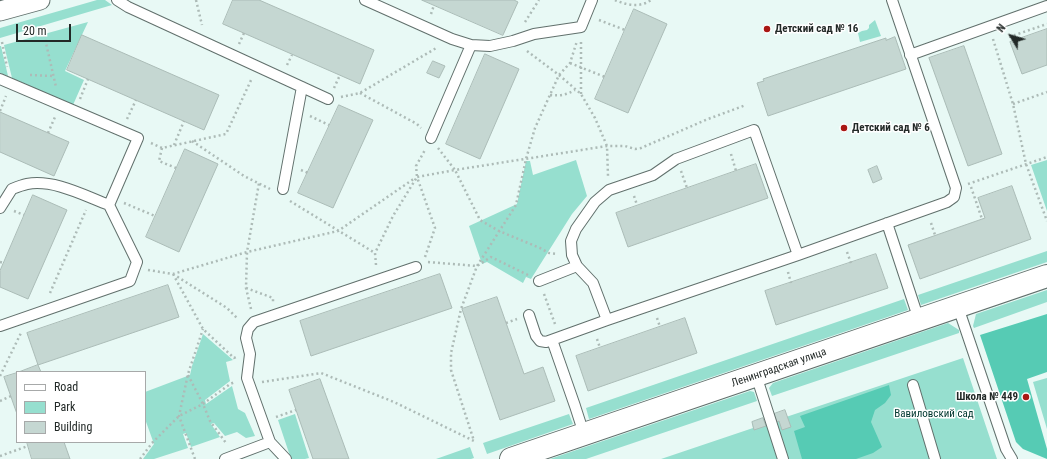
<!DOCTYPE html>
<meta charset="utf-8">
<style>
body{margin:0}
#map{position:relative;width:1047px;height:459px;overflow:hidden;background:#e8f9f5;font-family:"Roboto Condensed",sans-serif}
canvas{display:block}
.legend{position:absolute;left:16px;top:371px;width:130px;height:72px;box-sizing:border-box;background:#fff;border:1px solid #a7a9a9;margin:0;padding:5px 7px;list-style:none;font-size:12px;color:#222927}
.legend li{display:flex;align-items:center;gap:8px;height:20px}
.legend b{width:20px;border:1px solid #a7a9a9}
.north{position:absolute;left:991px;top:16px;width:40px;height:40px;-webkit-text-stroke:3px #fff;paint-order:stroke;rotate:308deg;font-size:11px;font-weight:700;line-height:16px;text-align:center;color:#222927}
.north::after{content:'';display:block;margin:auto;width:14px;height:18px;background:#222927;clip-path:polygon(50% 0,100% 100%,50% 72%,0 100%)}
.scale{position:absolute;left:16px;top:24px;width:55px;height:18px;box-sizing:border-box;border:2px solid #222927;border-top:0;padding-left:5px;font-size:12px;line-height:14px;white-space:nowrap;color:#222927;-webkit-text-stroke:3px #fff;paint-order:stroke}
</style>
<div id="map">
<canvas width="1047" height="459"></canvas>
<ul class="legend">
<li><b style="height:5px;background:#fff"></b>Road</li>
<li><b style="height:11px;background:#96dfcf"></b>Park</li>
<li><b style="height:11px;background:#c5d7d2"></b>Building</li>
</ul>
<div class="north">N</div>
<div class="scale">20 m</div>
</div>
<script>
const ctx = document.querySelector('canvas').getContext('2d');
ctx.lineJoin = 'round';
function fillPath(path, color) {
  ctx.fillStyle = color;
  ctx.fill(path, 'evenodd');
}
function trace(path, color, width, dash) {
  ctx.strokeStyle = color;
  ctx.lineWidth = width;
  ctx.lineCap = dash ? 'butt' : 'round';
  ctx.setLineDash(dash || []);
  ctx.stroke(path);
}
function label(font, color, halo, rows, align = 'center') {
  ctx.font = font + ' "Roboto Condensed",sans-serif';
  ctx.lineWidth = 3;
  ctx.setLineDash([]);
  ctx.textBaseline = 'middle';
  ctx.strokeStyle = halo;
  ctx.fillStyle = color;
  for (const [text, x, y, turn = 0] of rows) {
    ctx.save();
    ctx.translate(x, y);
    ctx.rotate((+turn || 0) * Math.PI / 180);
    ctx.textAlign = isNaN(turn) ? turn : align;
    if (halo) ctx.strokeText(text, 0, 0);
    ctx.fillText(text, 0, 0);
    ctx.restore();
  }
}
fillPath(new Path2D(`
 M97,0H105L112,5L0,38V28Z
 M875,20L881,36L860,42L858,33L862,31L867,30L869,28V25Z
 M88,22L65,71L84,80L73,105L12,78L4,45Z
 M0,46H1L8,76L0,73Z
 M576,160L587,196L572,214L531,279L526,277L523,283L487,262L482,264L469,226L517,204L526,161H530L533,175Z
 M1047,160V211L1031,165Z
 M1047,251V262L921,305L918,295Z
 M1047,290V302L974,328L973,326L976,314Z
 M904,299L908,310L589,419L586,408Z
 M948,323L959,330V333L772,396L769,388L773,383Z
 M203,334L233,360L226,362L230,381L205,400L206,404L232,386L238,409L245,413L255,436L246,438L237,432L225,436L214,423L211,424L220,437L191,447L186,433L183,434L188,448L154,459H143L154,444L145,419V392L190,375L192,366Z
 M963,358L997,459H661L753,428L752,422L763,418L765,424Z
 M1047,378V429L1033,382Z
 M750,391L754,392L757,401L586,459H550Z
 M295,414L309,458L305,459H291L278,420Z
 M569,414L573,424L487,454L483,443Z
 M470,447L474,458L471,459H436Z`), '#96dfcf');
fillPath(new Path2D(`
 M1047,314V372L1027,379L1047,449V459L1023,449L1016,442L980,335Z
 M889,385L891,395L885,403L875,410L871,422L882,447L873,453L856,459H802L794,431L805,427L800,416Z`), '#56cbb4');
const building = new Path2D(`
 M233,0H259L374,50L360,84L223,24Z
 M422,0H514L518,2L503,35Z
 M634,9L667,24L628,113L595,99Z
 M1047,29V65L1022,74L1010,42Z
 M82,35L219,95L204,130L67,70Z
 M895,37L906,69L768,116L757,83L764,81L763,79L886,38V40Z
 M964,46L1002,154L968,166L929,58Z
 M485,54L519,69L480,159L446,144Z
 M433,61L445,66L439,78L427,73Z
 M339,105L373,120L333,208L298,193Z
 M0,112L69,142L54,176L0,152Z
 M185,149L218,164L179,252L146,237Z
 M756,164L768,198L628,247L616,213Z
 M877,166L882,179L873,183L868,170Z
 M1012,186L1031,239L920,279L908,245L985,218L978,198Z
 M33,195L67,210L28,299L0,287V271Z
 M876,254L888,288L776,325L765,291Z
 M440,274L452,308L311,356L300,321Z
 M168,285L179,317L38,365L27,333Z
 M497,297L524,374L543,367L555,401L500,420L462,309Z
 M685,318L697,353L588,391L576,356Z
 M38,365L41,372H19Z
 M17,373V414L4,377Z
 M320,379L349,459H313L296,410L289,390Z
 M785,410L791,427L782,430L779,421L777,422L774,414Z
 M763,418L766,426L754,430L752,422Z
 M27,442H64L70,459H32Z`);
fillPath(building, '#c5d7d2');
trace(building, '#abbcb7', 1);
const service = new Path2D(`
 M117,0L128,7L328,99
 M365,0L452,39L471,45L431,138
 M471,45L490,46L513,41L534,34L581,27L592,0
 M910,55L1047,6
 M0,79L138,138L109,205
 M283,189L302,87
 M0,208L12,189C17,187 22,185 27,184C54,179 85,196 109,205L137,262L130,281L0,326
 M887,223L919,320
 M539,281L577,266
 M958,307L1006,449L1012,459
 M529,315L536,336L540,341L546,342L607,320L798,255L947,202L954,197L956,188L892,0
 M607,320L593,283L577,266L572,255L571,241L576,229L595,202L609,190L653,175L676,159L754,130L798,255
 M552,340L575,406L584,434
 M756,375L783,459
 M913,385L935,459
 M225,459L270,442
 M286,459L270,442L247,378L250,354L246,338L248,329L254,322L416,267`);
const minor = new Path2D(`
 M0,11L40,0`);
const tertiary = new Path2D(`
 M511,459L1047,276`);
trace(service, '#61706c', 12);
trace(minor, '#61706c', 21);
trace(tertiary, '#61706c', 24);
trace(new Path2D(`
 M196,0L202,25
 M615,0C626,5 640,8 651,0
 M431,14L434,5
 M599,20L625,30
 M525,22L539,0
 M43,30L56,87
 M1009,37L1047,24
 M993,39L1013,104L1026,164L1047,221
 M2,42L7,67
 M239,44L244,33
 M527,51L559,75L581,94L595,118L607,146L608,176
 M570,63L605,77
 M287,65L292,55
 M30,75L53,76
 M334,88L340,75
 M360,93L417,124L421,128
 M581,94V42
 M550,95C560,96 566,95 575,90
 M341,97L360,93L438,47
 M80,99L88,79
 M1013,104L1047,92
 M0,111L6,96
 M310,116L329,125
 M127,119L136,100
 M48,133L55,117
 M192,141L244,176L270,189
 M151,143L162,148L226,134L252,78
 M174,145L184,121
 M162,148L159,161L176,168
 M438,148L455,170L607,146H625L635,149L641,148L708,119L746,105
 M731,154L736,171
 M301,170L308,173
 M681,171L687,188
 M968,184L1047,157
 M971,187L982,219
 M634,196L637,205
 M290,201L375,253
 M124,203L155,216
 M14,211L24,215
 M931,223L935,235
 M847,252L851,263
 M425,257L435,228L417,177L455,170L480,220L499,231L540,248L549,253L558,254
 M0,262L4,263
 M428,262L477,266L491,257L528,275
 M376,265L375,253L393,216L417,177L416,166L425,150
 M148,270L173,274L247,252L338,231L415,178
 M788,272L791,283
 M173,274L203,329L234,358L236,357
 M173,274L227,308L238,319
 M246,288L273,298V302
 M50,293L86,210
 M544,294L555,324
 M251,309L246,288L247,252L259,183
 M657,318L660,327
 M506,323L517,319
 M597,339L600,348
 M188,375L203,404L210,421L226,443
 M0,376L21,333
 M262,382L321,373L394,402L474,441L451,370V353L461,309L477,266L516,205L526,159L535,128L559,75L570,63L577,41
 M0,401L11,396
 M276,417L296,410
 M0,456L28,446
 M140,459L152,443L179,416L203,404L230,384L235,382
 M195,459L179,416L188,374L203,329`), '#adbbb7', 2.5, [2, 3]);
trace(service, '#fff', 10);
trace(minor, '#fff', 19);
trace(tertiary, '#fff', 22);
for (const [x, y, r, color] of [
 [767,29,4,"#a91713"],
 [844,128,4,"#a91713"],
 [1026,397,4,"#a91713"]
]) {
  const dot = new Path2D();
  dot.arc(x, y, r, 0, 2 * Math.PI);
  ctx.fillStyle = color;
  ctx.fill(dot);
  trace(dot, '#fff', 1.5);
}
label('bold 11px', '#222927', '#fff', [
 ["Детский сад № 16",775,29],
 ["Детский сад № 6",852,128],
 ["Школа № 449",1018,397,"right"]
], 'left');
label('11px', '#222927', '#fff', [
 ["Ленинградская улица",779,368,-19]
]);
label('11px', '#00382f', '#fff', [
 ["Вавиловский сад",934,414]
]);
</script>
